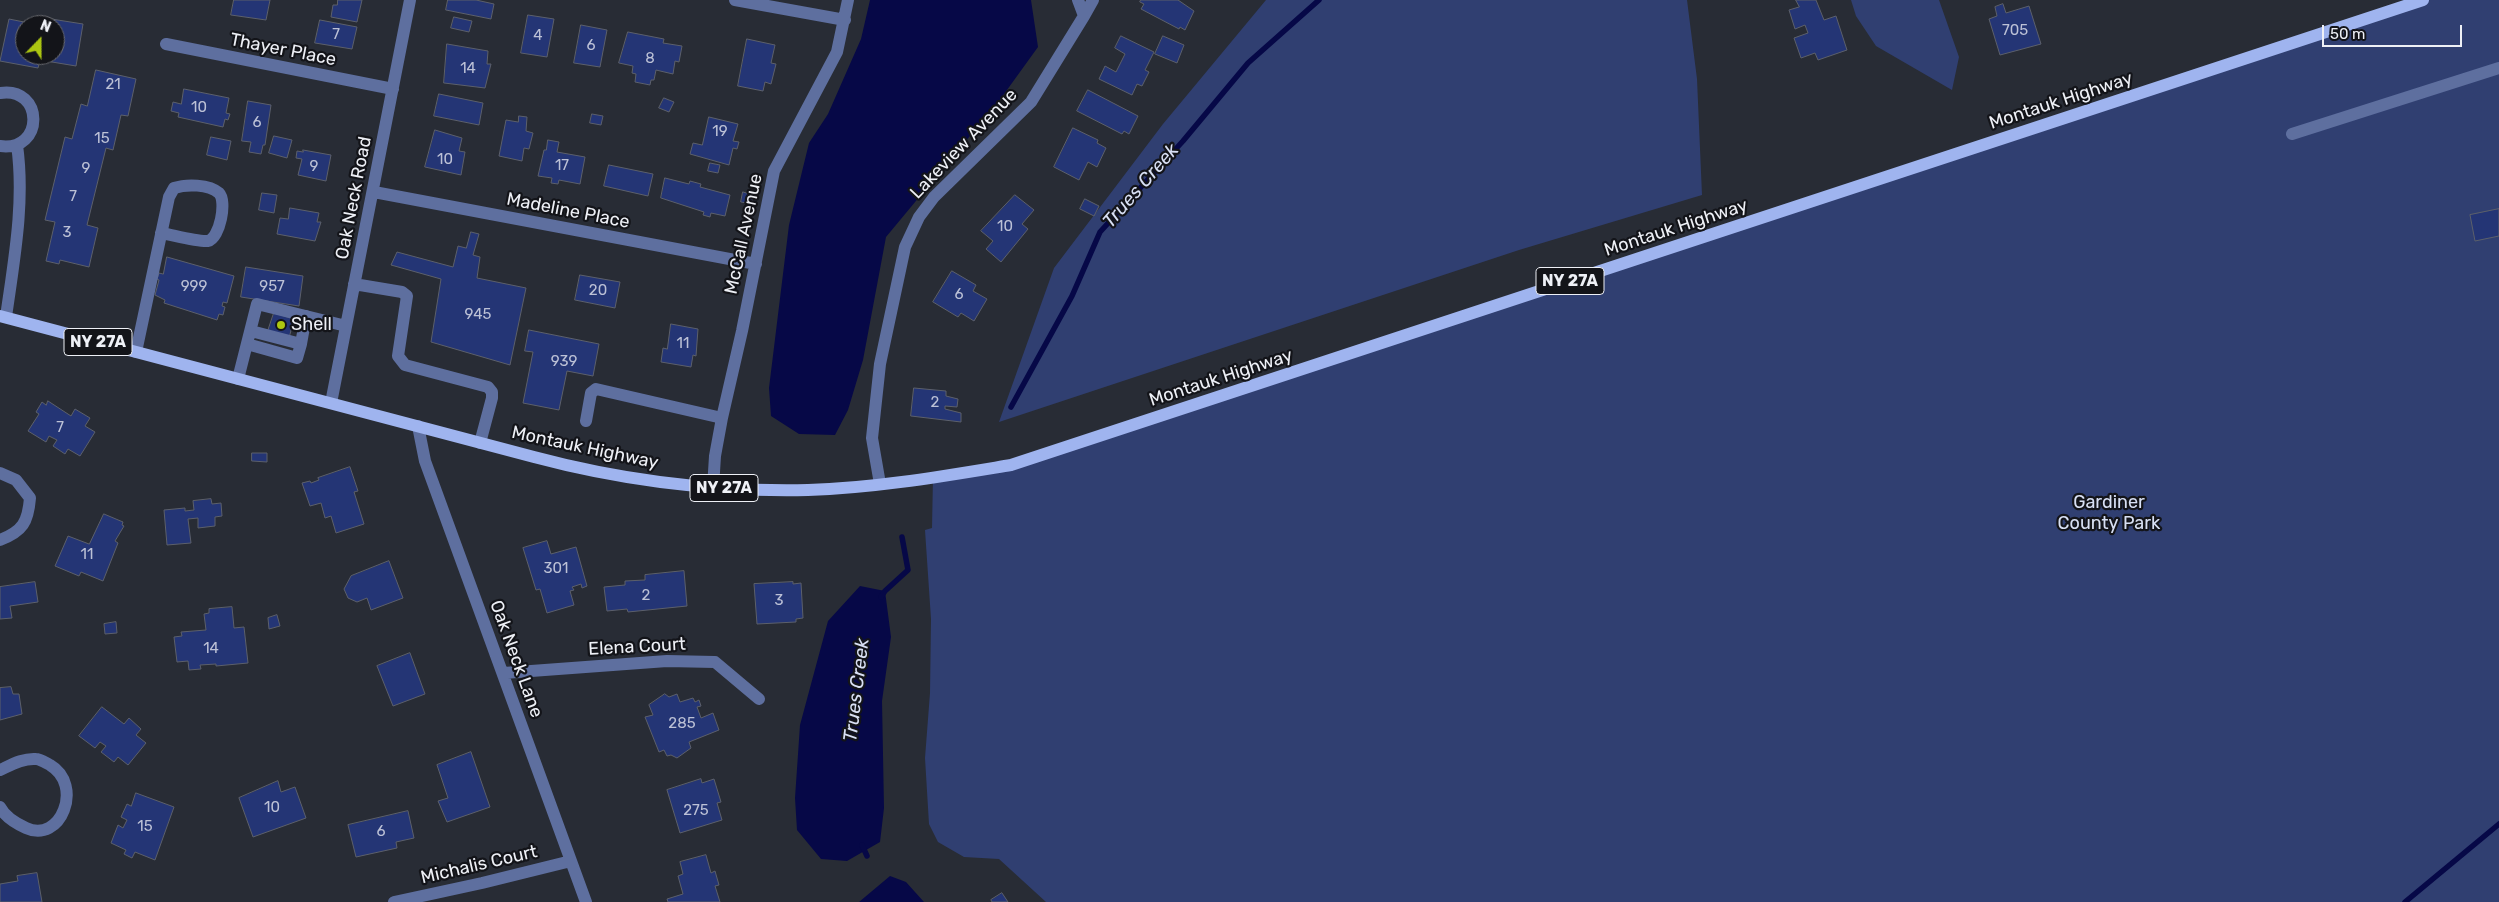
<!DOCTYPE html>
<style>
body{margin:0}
#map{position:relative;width:2499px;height:902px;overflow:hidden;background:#282c35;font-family:Rubik,sans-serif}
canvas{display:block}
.north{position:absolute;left:15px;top:15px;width:50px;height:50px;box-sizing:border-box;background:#131419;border:1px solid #6b6c71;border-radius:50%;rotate:22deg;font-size:14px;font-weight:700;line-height:20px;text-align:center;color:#eef0f6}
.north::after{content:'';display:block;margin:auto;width:18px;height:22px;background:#acc611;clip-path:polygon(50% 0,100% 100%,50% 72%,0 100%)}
.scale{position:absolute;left:2322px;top:25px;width:140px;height:22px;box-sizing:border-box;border:2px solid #eef0f6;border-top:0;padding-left:6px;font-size:15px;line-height:18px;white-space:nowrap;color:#eef0f6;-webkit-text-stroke:4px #131419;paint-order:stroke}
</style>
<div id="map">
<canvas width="2499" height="902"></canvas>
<div class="north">N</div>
<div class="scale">50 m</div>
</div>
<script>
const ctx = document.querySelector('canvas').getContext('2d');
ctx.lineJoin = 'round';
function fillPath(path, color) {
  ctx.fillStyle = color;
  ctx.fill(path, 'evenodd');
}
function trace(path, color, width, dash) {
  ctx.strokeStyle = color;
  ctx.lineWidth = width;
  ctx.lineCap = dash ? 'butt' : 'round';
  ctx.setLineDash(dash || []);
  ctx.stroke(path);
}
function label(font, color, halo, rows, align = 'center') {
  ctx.font = font + ' Rubik,sans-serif';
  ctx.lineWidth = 4.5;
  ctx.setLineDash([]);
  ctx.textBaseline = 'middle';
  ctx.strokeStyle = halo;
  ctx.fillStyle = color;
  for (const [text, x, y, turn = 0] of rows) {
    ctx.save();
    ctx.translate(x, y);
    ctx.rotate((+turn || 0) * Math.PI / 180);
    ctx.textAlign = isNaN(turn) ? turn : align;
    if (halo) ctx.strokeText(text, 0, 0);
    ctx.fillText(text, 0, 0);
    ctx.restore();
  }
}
fillPath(new Path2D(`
 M1266,0H1687L1697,79L1702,195L1519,250L999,422L1054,268L1163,124Z
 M1851,0H1939L1959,57L1952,90L1876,46L1856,16Z
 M2423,0H2499V902H1046L999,859L964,857L938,842L929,824L925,758L930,693L931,619L925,530L932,528L933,477L1017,463Z`), '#303f71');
fillPath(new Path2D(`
 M870,0H1031L1038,47L999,101L886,237L863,360L848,410L835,435L799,434L771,416L769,388L789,225L809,143L828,114L861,39Z
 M860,586L885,591L891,637L882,701L884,808L880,842L847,861L821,859L797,830L795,798L800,725L828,621Z
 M890,876L906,882L924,902H859Z`), '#060847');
trace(new Path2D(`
 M1011,407L1072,296L1100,232L1183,141L1248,63L1319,0
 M881,597L885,591L908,570L902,537
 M862,845L867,856
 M2405,902L2499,824`), '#060847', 5.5);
const building = new Path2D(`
 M234,0H270L266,20L231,15Z
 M338,0H362L357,22L331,17L333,5H337Z
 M448,0H476L494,4L491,19L446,10Z
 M1141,0H1178L1194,11L1185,30L1180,27L1179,29L1141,9L1144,4L1140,2Z
 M1796,0H1816L1824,20L1836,16L1847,50L1818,60L1815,53L1801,58L1794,38L1808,33L1805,25L1795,29L1789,10L1799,7Z
 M2003,4L2006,13L2029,6L2041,44L2000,55L1989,19L1997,16L1995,7Z
 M528,15L554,19L547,57L521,53Z
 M454,17L472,21L469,32L451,28Z
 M45,18L83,24L76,66L40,60L38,68L0,61L9,19L39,25H25V55H55V25H44Z
 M320,20L357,27L352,49L315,43Z
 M581,25L607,30L600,67L574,63Z
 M628,32L664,39L663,43L682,46L679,62L675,61L673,74L656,70L654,80H651L650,85L635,82L636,74L632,73L633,66L619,63Z
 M1121,36L1154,52L1145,70L1149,72L1142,86L1137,84L1132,95L1099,79L1105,66L1116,72L1125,54L1115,48Z
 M1163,36L1184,45L1177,63L1155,54Z
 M747,39L775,45L771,63L776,64L771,84L765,82L763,91L738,86Z
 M447,44L488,51L487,64H491L485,88L444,83Z
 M96,70L136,79L128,116L121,115L113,150L106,148L87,225L98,228L89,267L60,260L59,264L46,261L55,222L45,220L65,137L72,139L81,104L87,106Z
 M184,89L229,98L226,113L230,114L228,120L225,119L223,127L178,117L179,113L171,111L173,102L181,104Z
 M1088,90L1138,116L1129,134L1124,131L1122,134L1077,111Z
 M439,94L483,103L479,125L434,116Z
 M664,98L674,102L669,112L659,108Z
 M248,101L271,105L265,145H263L261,154L249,152L251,142L242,141Z
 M592,114L603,116L601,125L590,123Z
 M519,116L527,117L526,131L533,133L529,149L524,148L522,161L499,156L506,120L518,122Z
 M709,117L738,124L733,141L739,142L737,149L733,148L729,165L690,154L693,143L702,145Z
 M1073,128L1098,140L1097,143L1106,148L1097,167L1088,162L1079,180L1054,167Z
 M435,130L462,138L459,151L465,152L461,175L425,167Z
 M274,136L292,140L287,158L269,153Z
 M211,137L231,141L227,160L207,155Z
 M548,140L559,142L557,152L585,157L580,184L559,180L558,184L551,183L552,178L538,176L544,150H546Z
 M303,150L331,155L326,181L298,175L302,159L296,158L297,151L303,152Z
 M710,163L720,165L718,173L708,171Z
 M609,165L653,174L648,196L604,186Z
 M665,178L689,184L690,181L701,184L700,187L730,195L725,216L711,213L710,217L703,215L704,212L661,198Z
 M743,192L753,195L752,204L741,202Z
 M262,193L277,195L274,213L259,210Z
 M1015,195L1034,210L1022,224L1028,229L1001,262L986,249L993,241L981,231Z
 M1085,199L1099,206L1094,216L1080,209Z
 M290,208L319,213L317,222H321L315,241L277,234L280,218L288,219Z
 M2499,209V236L2475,241L2470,215Z
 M471,232L479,234L473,255L480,257L477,278L526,288L510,365L431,342L441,279L391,265L397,252L453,267L458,246L466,248Z
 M167,257L234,276L227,303L223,302L222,306L225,307L223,315L219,314L217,320L164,303L165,300L155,295L159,280L157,279L159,273L163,274Z
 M246,267L303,276L299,306L241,297Z
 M952,271L976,285L973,291L987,299L974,321L961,313L958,317L933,302Z
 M580,275L620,282L615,308L575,300Z
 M274,313L294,319L289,338L268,331Z
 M671,324L698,329L696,356L693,355L691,367L661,362L663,348L667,349Z
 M529,330L599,344L593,376L567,371L559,410L523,403L533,352L525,351Z
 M914,388L946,391V396L958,399L957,407L945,406V409L961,413V422L911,416Z
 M48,401L71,416L75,409L90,418L85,426L95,432L80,456L68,449L65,454L53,446L57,440L49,436L46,442L28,431L39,414L36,412L42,402L46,405Z
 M252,453H267V462L252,461Z
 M350,467L358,491L354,492L364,524L336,533L331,516L325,518L321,503L310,506L302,483L310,481L311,483L319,480L318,478Z
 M211,499L212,504L221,503L222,516L215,517V526L198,528V518L188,519L191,543L167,545L164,510L185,508V511L194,510L193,501Z
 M104,514L123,522L122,525L124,526L115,541L118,543L103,581L81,572L79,576L55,566L68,536L89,544Z
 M547,541L551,554L576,547L587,586L582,588L581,584L572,587L574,590L570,591L574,605L547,613L540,589L536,590L523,548Z
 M389,561L403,598L371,610L367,598L357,602L348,598L344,589L351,576Z
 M684,571L687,606L628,612L627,609L607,611L604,587L625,585V581L645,580V575Z
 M35,582L38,602L10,606L12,618L0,619V587Z
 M793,582V584L801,583L803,618L796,619V622L757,624L754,584Z
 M232,607L234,628L244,627L248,663L216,666V664L200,665L201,669L189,670L188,661L177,662L174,637L182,636L181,632L206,630L204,614L209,613V609Z
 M277,615L280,626L269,629L268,618Z
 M116,622L117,633L105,634L104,624Z
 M410,653L425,694L393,706L377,666Z
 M11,687L13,694H19L22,714L0,720V688Z
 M665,694L669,697L677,694L680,702L693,698L695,702L699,700L701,706L697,707L701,718L713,713L719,730L689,742L691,748L677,758L671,755L667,756L664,750L659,752L645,717L653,715L649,705Z
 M102,707L124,724L129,718L141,729L136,735L146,743L128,765L118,757L114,762L101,752L106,746L100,742L95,748L79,736Z
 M471,752L490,807L447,822L438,801L448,798L437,765Z
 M701,779L702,783L714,779L721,802L717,803L722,820L680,833L667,790Z
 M278,781L281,792L295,787L306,818L253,837L239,798Z
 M136,793L174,807L155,860L135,852L132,858L124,854L126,850L111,843L118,825L123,828L127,820L121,817L127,804L131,806Z
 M408,811L414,838L396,842L397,848L356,857L348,825Z
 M706,855L711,873L715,871L719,885L715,886L720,902H668L667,899L683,894L678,876L683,874L680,862Z
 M37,873L42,902H0V884L18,881L17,876Z
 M1002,893L1008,902H992L991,900Z`);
fillPath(building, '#243575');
trace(building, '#5c606b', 1);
trace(new Path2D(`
 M735,0L845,20
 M1084,16L1093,0
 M166,44L393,89
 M0,93C44,86 45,152 0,146
 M2292,134L2499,68
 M374,192L756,264
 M354,284L402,292L407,296L398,356L405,365L488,387L492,392V398L480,443
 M6,317C14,260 25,202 17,145
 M251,331L301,344L306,316
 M247,344L297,358L301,344
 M136,352L169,197L174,188C186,184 209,184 219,193C227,201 220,238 208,241C197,242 173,235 161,233
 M238,379L257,304L346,326
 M331,403L410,0
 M586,421L591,393L596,389L722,418
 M418,426L425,461L586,902
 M0,473L16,480L30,498C28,522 23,531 0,540
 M880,484L872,438L880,364L905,247L919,217L934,197L1031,102L1084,16L1078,0
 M713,488L715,456L722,418L742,331L774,171L837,52L848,0
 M504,673L667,661L715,662L759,699
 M0,770C11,765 23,758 36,759C40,759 46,763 50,765C84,785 61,844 26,828C15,823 5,817 0,807
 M394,902L482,883L571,861`), '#5e6f9f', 12);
trace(new Path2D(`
 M0,316L534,457C624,481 715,492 808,490C876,488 944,476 1011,465L2423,0`), '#9fb4ef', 12);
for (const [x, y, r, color] of [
 [281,325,5,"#acc611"]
]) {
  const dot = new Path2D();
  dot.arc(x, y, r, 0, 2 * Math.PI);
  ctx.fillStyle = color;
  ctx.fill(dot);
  trace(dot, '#131419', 2);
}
label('15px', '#bcc1d6', null, [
 ["705",2015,31],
 ["7",336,35],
 ["4",538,36],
 ["6",591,46],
 ["8",650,59],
 ["14",468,69],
 ["21",113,85],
 ["10",199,108],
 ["6",257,123],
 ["19",720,132],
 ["15",102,139],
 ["10",445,160],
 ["17",562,166],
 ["9",314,167],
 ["9",86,169],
 ["7",73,197],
 ["10",1005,227],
 ["3",67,233],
 ["999",194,287],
 ["957",272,287],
 ["20",598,291],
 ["6",959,295],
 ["945",478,315],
 ["11",683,344],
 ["939",564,362],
 ["2",935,403],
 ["7",60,428],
 ["11",87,555],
 ["301",556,569],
 ["2",646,596],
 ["3",779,601],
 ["14",211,649],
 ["285",682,724],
 ["10",272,808],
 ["275",696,811],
 ["15",145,827],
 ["6",381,832]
]);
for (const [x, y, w] of [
 [1570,281,68],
 [98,342,68],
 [724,488,68]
]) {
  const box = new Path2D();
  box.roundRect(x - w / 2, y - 13.5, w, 27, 4);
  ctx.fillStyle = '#131419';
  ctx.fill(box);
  trace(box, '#eef0f6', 1);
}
label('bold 16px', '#eef0f6', null, [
 ["NY 27A",1570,281],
 ["NY 27A",98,342],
 ["NY 27A",724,488]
]);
label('18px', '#eef0f6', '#131419', [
 ["Thayer Place",283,50,11],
 ["Montauk Highway",2061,101,-18],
 ["Lakeview Avenue",964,144,-46],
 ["Oak Neck Road",354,198,-79],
 ["Madeline Place",568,211,11],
 ["Montauk Highway",1676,228,-18],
 ["McCall Avenue",744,234,-78],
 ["Montauk Highway",1221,378,-18],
 ["Montauk Highway",585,448,12],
 ["Elena Court",637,647,-3],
 ["Oak Neck Lane",516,659,70],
 ["Michalis Court",479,865,-13]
]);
label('18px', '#eef0f6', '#131419', [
 ["Shell",291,325]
], 'left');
label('18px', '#d8e0f4', '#131419', [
 ["Gardiner",2109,503],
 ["County Park",2109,524]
]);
label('italic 19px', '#d9e0f4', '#131419', [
 ["Trues Creek",1141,186,-49],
 ["Trues Creek",857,690,-83]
]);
</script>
